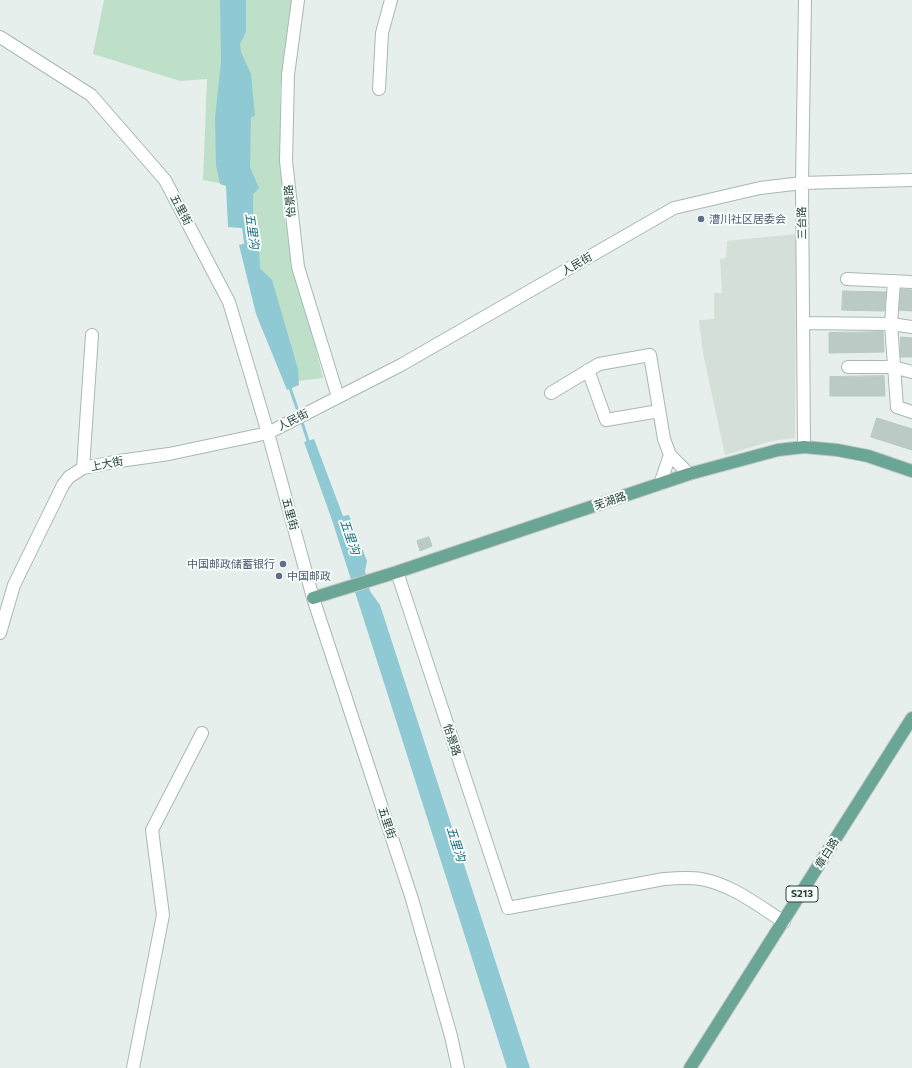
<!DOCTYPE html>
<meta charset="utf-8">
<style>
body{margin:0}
canvas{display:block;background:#e6efeb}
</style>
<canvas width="912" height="1068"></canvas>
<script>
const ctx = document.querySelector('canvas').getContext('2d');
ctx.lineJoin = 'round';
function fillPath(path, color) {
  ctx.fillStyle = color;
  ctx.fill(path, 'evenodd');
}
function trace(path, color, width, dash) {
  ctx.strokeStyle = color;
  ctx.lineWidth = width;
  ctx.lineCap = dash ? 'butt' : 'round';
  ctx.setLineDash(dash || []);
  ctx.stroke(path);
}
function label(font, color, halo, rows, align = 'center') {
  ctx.font = font + ' Commissioner,"Noto Sans SC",sans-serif';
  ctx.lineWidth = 4;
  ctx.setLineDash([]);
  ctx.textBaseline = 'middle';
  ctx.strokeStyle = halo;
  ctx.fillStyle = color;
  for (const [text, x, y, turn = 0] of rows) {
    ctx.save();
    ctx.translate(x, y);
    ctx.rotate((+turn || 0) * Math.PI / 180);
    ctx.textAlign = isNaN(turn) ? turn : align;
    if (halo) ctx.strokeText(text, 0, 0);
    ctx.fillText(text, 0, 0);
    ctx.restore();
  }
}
fillPath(new Path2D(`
 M796,234L795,438L772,441L725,455L703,353L699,320L714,319V293H722L720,259L726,258L727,241Z`), '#d4dfda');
fillPath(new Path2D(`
 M104,0H292L280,90L283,212L323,378L291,382L251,252L246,188L203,180L207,79L180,81L93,54Z`), '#bfe0c8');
fillPath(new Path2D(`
 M220,0H246V32L240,44L241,52L251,74L255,116L251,117L250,167L259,188L253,194V229L228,227L226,186L220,184L216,165L215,118L221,62Z
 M251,242L259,248L260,268L272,280L298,369L299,385L287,390L256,314L239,245Z
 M314,439L343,516L349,515L367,561L365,571L370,591L380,605L530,1068H507L332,520L304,442Z`), '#8ec9d4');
trace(new Path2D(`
 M243,224L246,246
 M289,385L299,414
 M301,419L309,444`), '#8ec9d4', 3);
const building = new Path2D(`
 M901,289L912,290V311L899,310Z
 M843,291L886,292L884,311L842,310Z
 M883,332L884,352L829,353V333Z
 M901,337L912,338V357H901Z
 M884,376L885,396H830V377Z
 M877,418L912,429V450L871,437Z
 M429,537L432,546L420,551L417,541Z`);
fillPath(building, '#bbcac4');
trace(building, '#b8c9c2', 1);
const minor = new Path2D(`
 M298,0L288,75L286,161L298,267L338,397
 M0,37L91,95L165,180L229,302L268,433L313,598L412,899L451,1036L458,1068
 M379,89L382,33L391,0
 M847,279L912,282
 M894,281L891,324L912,327
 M803,323L891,324L897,407L912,412
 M848,367H893L912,372
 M588,370L606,420L659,411
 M551,393L599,364L650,355L664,439L670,455
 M804,447L802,183L805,0
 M83,468L92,335
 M660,484L670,455L689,474
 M397,572L508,908L664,879C677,878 689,877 701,879C731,884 759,906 784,922
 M0,633L14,585L63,485L69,477L83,468L119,461L169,454L268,433L401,365L674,208L760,188L802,183L912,180
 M133,1068L163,915L152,830L202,733`);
const major = new Path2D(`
 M313,598L397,572L689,474L778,450L804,447L837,450L868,456L912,471
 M690,1068L912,718`);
trace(minor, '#a8b8b2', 14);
trace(major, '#c2cac8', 14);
trace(minor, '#fff', 12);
trace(major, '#6aa596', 12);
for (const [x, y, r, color] of [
 [701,219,4,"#5c6f8a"],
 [283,564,4,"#5c6f8a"],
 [279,576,4,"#5c6f8a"]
]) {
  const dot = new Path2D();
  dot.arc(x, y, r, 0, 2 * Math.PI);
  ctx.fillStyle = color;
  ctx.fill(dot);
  trace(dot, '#f7fbf9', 1.5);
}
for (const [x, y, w] of [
 [802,894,32]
]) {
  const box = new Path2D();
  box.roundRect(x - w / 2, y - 8, w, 16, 3);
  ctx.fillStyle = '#f7fbf9';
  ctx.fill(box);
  trace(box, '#24423a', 1);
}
label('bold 10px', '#24423a', null, [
 ["S213",802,894]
]);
label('11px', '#24423a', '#f7fbf9', [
 ["怡景路",290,201,-96],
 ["五里街",181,210,62],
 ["三台路",802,223,-91],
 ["人民街",577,264,-30],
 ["人民街",293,420,-27],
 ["上大街",107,464,-11],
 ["芜湖路",610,501,-19],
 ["五里街",290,514,75],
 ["怡景路",452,740,72],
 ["五里街",387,823,72],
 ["章白路",827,853,-58]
]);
label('11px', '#4e5e75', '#f7fbf9', [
 ["漕川社区居委会",709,219],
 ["中国邮政储蓄银行",275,564,"right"],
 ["中国邮政",287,576]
], 'left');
label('italic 12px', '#1c6f80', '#f7fbf9', [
 ["五里沟",252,231,82],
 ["五里沟",350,537,71],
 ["五里沟",456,844,72]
]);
</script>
